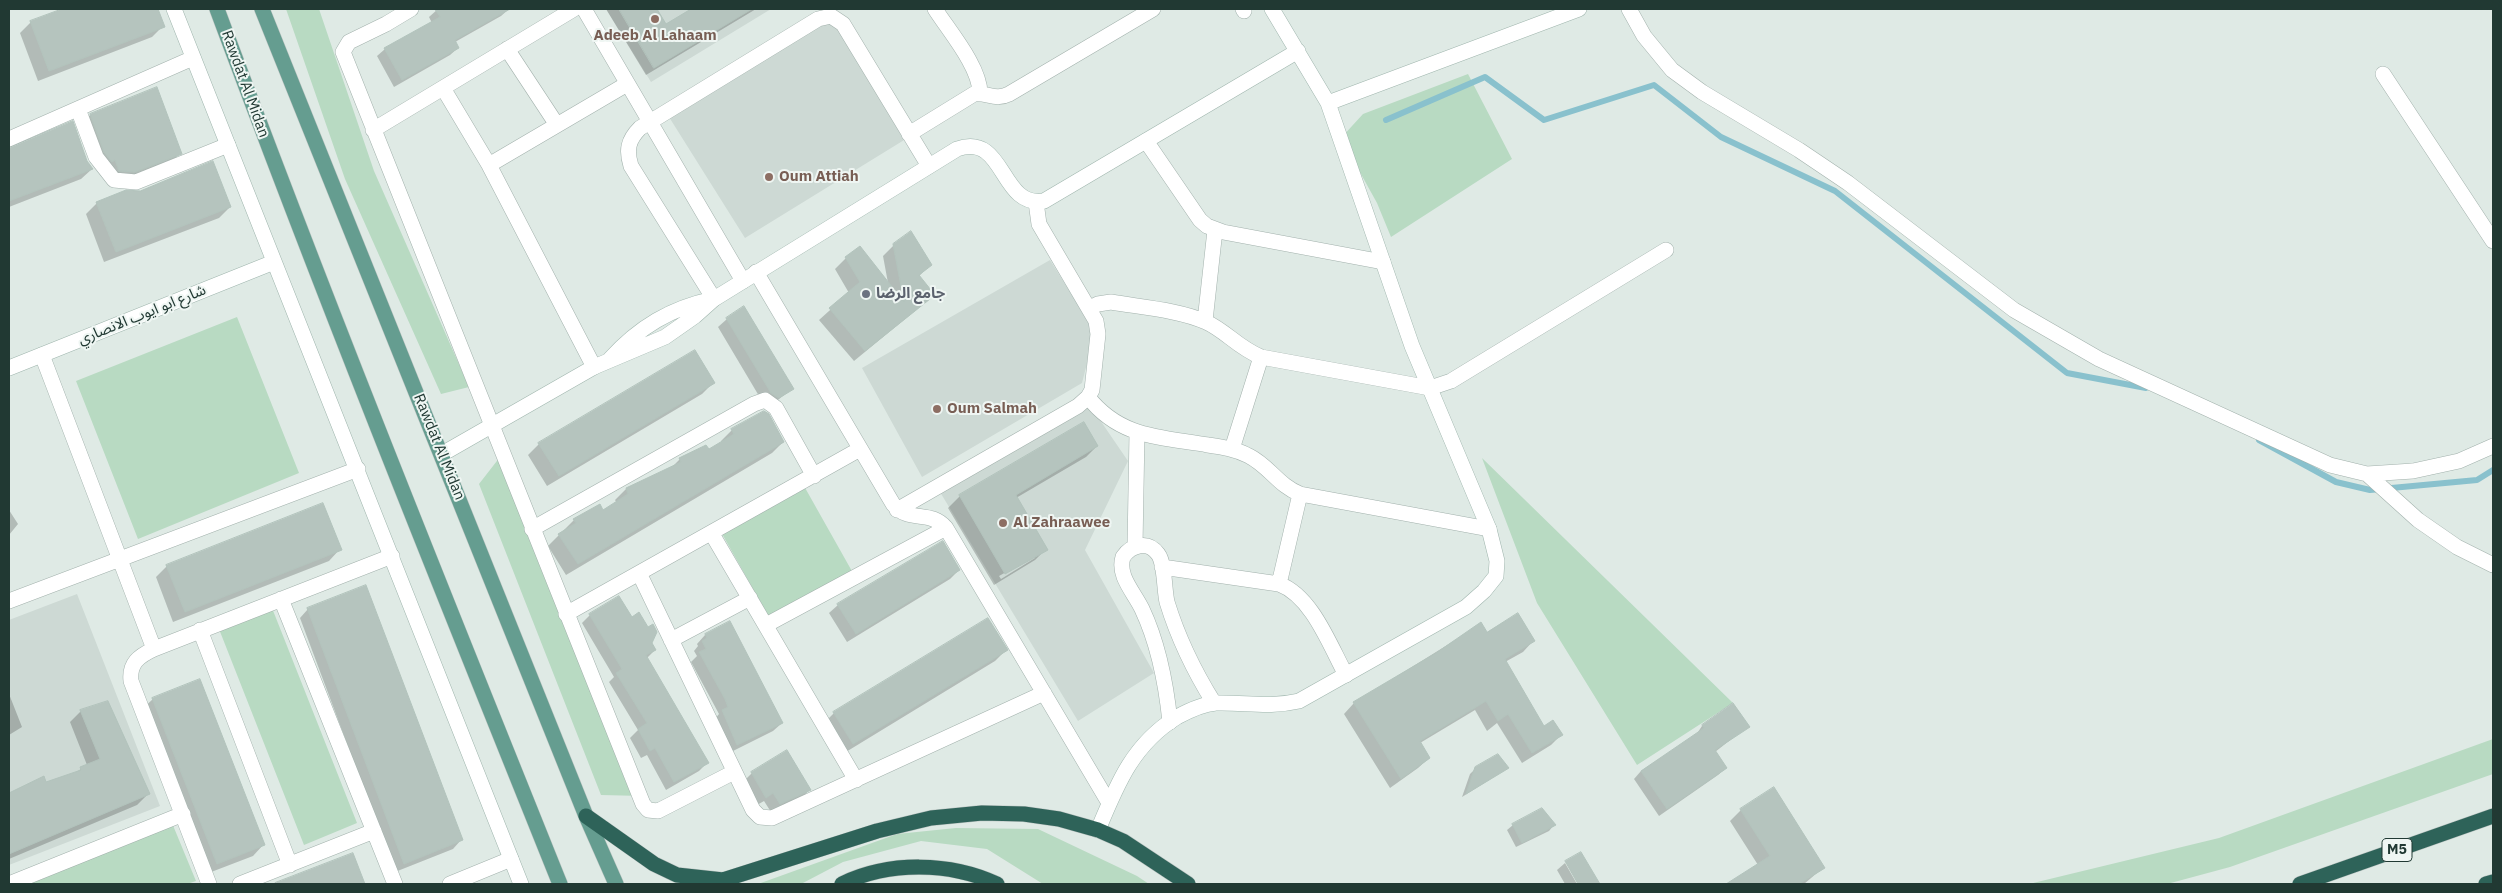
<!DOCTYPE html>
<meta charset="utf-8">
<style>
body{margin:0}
#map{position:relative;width:2502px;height:893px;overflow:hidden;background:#dfeae5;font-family:"IBM Plex Sans",sans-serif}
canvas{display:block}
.frame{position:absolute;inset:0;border:10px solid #213933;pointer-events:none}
</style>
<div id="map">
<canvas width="2502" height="893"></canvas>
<div class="frame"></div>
</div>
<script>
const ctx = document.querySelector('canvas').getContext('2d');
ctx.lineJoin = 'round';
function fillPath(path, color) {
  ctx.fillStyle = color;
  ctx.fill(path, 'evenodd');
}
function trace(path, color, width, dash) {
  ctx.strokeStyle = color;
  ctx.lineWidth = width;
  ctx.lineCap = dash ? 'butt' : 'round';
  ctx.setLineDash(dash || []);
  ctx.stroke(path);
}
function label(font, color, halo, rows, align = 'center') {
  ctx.font = font + ' "IBM Plex Sans","Noto Sans Arabic",sans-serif';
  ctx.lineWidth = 4;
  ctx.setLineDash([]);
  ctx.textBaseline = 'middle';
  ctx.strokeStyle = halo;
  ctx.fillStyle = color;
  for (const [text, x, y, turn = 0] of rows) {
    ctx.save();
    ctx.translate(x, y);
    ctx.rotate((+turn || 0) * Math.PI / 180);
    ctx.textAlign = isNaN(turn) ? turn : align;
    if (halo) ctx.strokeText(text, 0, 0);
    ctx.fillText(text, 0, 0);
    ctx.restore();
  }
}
fillPath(new Path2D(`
 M606,9H771L651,82Z
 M833,16L909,137L745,238L669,117Z
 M1050,260L1095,332L1082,383L922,477L862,368Z
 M1087,401L1128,461L1085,550L1154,673L1078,721L940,492Z
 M77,594L160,806L9,865V620Z`), '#cdd9d4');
fillPath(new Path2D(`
 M286,9H319L374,171L469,387L441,394L345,179Z
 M1468,74L1512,159L1391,237L1377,203L1341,138L1363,114Z
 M237,317L299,473L138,539L76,381Z
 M500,457L643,796L601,795L479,484Z
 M1482,458L1733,703L1637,765L1537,603Z
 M804,486L853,573L770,619L721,532Z
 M272,608L357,823L304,845L219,629Z
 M2493,739V774L2230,867L2167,884H2029L2219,838Z
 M172,823L196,881L187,884H21Z
 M956,828L1038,829L1137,876L1149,884H1043L987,849L921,841L843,862L801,884H758L897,834Z`), '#b8dac2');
fillPath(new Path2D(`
 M66,9H156L163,26L152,37L38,81L20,33L31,22Z
 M438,9H509L501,16L455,42L458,48L450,55L394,87L377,56L385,49L432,23L429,17Z
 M606,9H655L666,25L693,9H756L646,75Z
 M90,115L180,153L172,162L125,180L96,161L82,123Z
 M9,148L86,161L92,169L81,179L9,207Z
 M140,192L230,207L219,218L104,262L86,214L97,203Z
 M894,245L930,265L918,277L934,295L854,361L819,320L849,293L835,269L846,258L888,283L883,256Z
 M727,319L792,389L770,406L762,401L718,327Z
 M713,383L702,394L547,486L528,455L539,444Z
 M1083,424L1097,446L1086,457L1016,498L1046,549L1035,560L994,585L948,508L960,496ZM1035,556V558L1001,579L999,576Z
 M732,430L783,442L772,453L566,575L548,546L574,520L603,512L617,503L615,500L626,489L670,469L680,459L709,451L722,443L721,441Z
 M9,510L18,524L9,535Z
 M340,549L329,561L173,622L156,577L167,566Z
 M959,570L950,579L847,642L829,613L838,605Z
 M308,609L461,840L453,849L395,872L300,618Z
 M590,615L631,618L651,643L655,650L647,658L707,763L699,771L666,790L647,755L641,758L630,738L638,730L609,682L614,677L582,623Z
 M729,623L782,723L773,731L729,753L714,720L719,714L691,662L697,656L694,651L698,646L697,644L705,635Z
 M1481,624L1487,633L1533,641L1523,652L1505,662L1543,727L1561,735L1551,745L1522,763L1497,723L1487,731L1475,710L1420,743L1429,758L1418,768L1390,788L1344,714L1354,703Z
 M1006,650L995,661L841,755L823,724L834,713Z
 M9,694L22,727L9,735Z
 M153,699L264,844L253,856L206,874L141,710Z
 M1733,705L1748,726L1715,752L1726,768L1718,775L1659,816L1634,779L1641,771L1696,735L1702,726Z
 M81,711L148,794L137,805L9,859V803L45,783L75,773L87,765L70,722Z
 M1476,768H1508L1462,797L1470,774Z
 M752,773L810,789L802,798L771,812L764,801L757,805L744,781Z
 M1741,810L1824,867L1804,884H1728L1758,865L1730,821Z
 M1513,825H1554L1549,831L1516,847L1507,830Z
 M352,855L363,884H274Z
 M1565,863L1577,884H1565L1557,870Z`), '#0003');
trace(new Path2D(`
 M1386,120L1485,77L1544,120L1654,85L1721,137L1835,191L2067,373L2146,388
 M2259,440L2336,482L2370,490L2477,480L2493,470`), '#89c1cd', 6);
const building = new Path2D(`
 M62,9H158L165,27L49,71L30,21Z
 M435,9H510L455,40L459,48L402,80L384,48L440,17Z
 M619,9H657L666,24L691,9H752L654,68Z
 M157,87L182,154L135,172L119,171L115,160L112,162L104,152L90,114Z
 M73,121L87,161L93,169L9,201V148Z
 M213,161L231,207L116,252L96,202L126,190L140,191Z
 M911,231L932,265L919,275L935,295L865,351L829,308L860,282L845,257L860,246L904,302L893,244Z
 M744,306L794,389L779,398L771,393L726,318Z
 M695,350L715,383L559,476L538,443Z
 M764,411L769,414L784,442L578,564L558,534L576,523L573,519L600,504L603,510L628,494L626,488L681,462L679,458L706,445L709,449L734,434L731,429Z
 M1084,422L1098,446L1016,495L1048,550L1005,574L959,495Z
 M323,503L342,550L185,612L166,565Z
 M943,541L960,570L856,634L837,604Z
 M366,585L463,840L404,864L307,608Z
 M619,596L632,617L639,612L648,627L653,624L657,632L652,643L656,650L646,655L709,763L674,782L655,748L650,751L638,729L647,723L616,673L622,669L589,614Z
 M1518,613L1535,641L1505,659L1544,726L1553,720L1563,735L1532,753L1508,714L1498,721L1486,701L1420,741L1430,758L1401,779L1353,702L1436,653L1481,622L1487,632Z
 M988,618L1008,650L853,744L833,712Z
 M730,621L783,723L737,745L722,710L728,707L725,699L699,652L706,649L702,641L707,638L705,634Z
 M200,679L265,845L217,864L152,698Z
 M108,701L150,794L9,854V793L44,776L46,782L81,770L80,767L100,759L80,710Z
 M1733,703L1750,727L1715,750L1727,768L1667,809L1641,771L1704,728L1702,725Z
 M787,750L811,790L780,804L773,793L766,798L751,772Z
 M1498,754L1509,768L1466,794L1475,767Z
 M1774,787L1825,868L1799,884H1726L1770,856L1740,809Z
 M1542,808L1556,825L1522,843L1512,824Z
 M1581,852L1600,884H1578L1565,861Z
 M353,853L365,884H275V883Z`);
fillPath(building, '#b5c4be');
trace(building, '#b2c3bc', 1);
const street = new Path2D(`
 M411,9L386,24L349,42L343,52L643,804L648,810L658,811L734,772
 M584,9L743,281
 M935,9C949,31 980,67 980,93
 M1243,9L1244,11
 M1629,9L1644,36L1672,70L1702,92L1799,150L1848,183L2014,310L2099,359L2330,465L2367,474L2413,471L2459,461L2493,446
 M507,49L557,125
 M2383,74L2493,241
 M443,88L489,165L594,367
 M78,109L96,157L114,180L136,182L228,145
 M373,130L574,9
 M909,134L974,94C987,92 995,101 1009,94L1153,9
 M9,139L193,58
 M1146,141L1200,220L1207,226L1223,232L1383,262
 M489,165L627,84
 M756,272L893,504C909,524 930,509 946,528L1109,803
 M714,299L631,166C626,150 628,140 640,128L818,19L831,16L843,24L929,166
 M1090,308L1098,304L1111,302C1139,307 1180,310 1206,322C1226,331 1237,347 1261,357L1430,388L1451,381L1666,250
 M1205,321L1215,230
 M42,355L154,649
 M1088,397C1120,438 1161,437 1208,445C1222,447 1236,449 1249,456C1269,466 1279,486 1300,494L1489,529
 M1232,449L1261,357
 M2367,474L2418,520L2457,547L2493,565
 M897,510L1078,406L1088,397L1092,390L1098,334L1096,321L1039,224L1036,202
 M532,529L754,404L765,400L776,408L814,476
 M712,534L856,780
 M1135,546L1137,433
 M1162,567L1279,584C1312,596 1330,646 1346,675
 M640,575L753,810L760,817L772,818L1044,693
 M1279,584L1300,494
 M281,599L395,884
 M9,601L358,469
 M566,614L860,449
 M766,625L946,528
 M200,630L290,865
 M671,640L750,598
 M1170,722C1166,683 1159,645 1142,609C1134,592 1117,576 1123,557C1131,545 1148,540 1158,554C1165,563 1164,589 1167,602C1178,638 1194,671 1214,703
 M9,884L183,814
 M209,884L131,681C129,663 139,656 154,649L392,556
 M240,884L374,831
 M450,884L511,859`);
const secondary = new Path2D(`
 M174,9L521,884
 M1328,103L1579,9
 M610,359C639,327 671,308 713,299
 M9,368L274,262
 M442,454L594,367L665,337L695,316L714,299L957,149C1006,132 999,208 1044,201L1298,51
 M1098,830C1117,784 1133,744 1177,717C1188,711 1203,704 1216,703C1245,702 1269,708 1299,701L1466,607L1484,591L1496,576L1497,561L1489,529L1412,346L1328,103L1272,9`);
const primary = new Path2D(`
 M217,9C326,303 443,593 560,884
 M262,9L586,816L616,884`);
const highway = new Path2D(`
 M586,816L654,864L677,875L723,880L877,831L931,818L982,813L1024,814L1059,819L1098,830L1123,841L1188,884
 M842,884C889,861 950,862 997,884
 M2300,884L2493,816
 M2486,884L2493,882`);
trace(street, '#a2b1ac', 16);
trace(secondary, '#9fb5ad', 16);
trace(primary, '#bcc4c2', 16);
trace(highway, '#bcc4c2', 16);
trace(street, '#fff', 15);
trace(secondary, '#fff', 15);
trace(primary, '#659d90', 15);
trace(highway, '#2e6359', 15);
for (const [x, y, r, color] of [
 [655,19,5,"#8d6e63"],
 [769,177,5,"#8d6e63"],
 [866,294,5,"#6b7280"],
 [937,409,5,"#8d6e63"],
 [1003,523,5,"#8d6e63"]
]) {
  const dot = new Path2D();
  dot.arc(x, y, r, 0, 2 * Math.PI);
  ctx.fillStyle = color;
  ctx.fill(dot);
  trace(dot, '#eff6f3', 2);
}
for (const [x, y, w] of [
 [2397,850,30]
]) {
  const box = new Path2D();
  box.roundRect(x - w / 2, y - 11.5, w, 23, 4);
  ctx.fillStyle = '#eff6f3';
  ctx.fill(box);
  trace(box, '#213933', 1);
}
label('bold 14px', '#213933', null, [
 ["M5",2397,850]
]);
label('bold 15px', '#785e54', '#eff6f3', [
 ["Adeeb Al Lahaam",655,36,"center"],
 ["Oum Attiah",779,177],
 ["Oum Salmah",947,409],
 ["Al Zahraawee",1013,523]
], 'left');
label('15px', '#213933', '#eff6f3', [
 ["Rawdat Al Midan",245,84,70],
 ["شارع ابو ايوب الانصاري",142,315,-22],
 ["Rawdat Al Midan",439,447,68]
]);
label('bold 15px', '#5b616d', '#eff6f3', [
 ["جامع الرضا",876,294]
], 'left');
</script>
